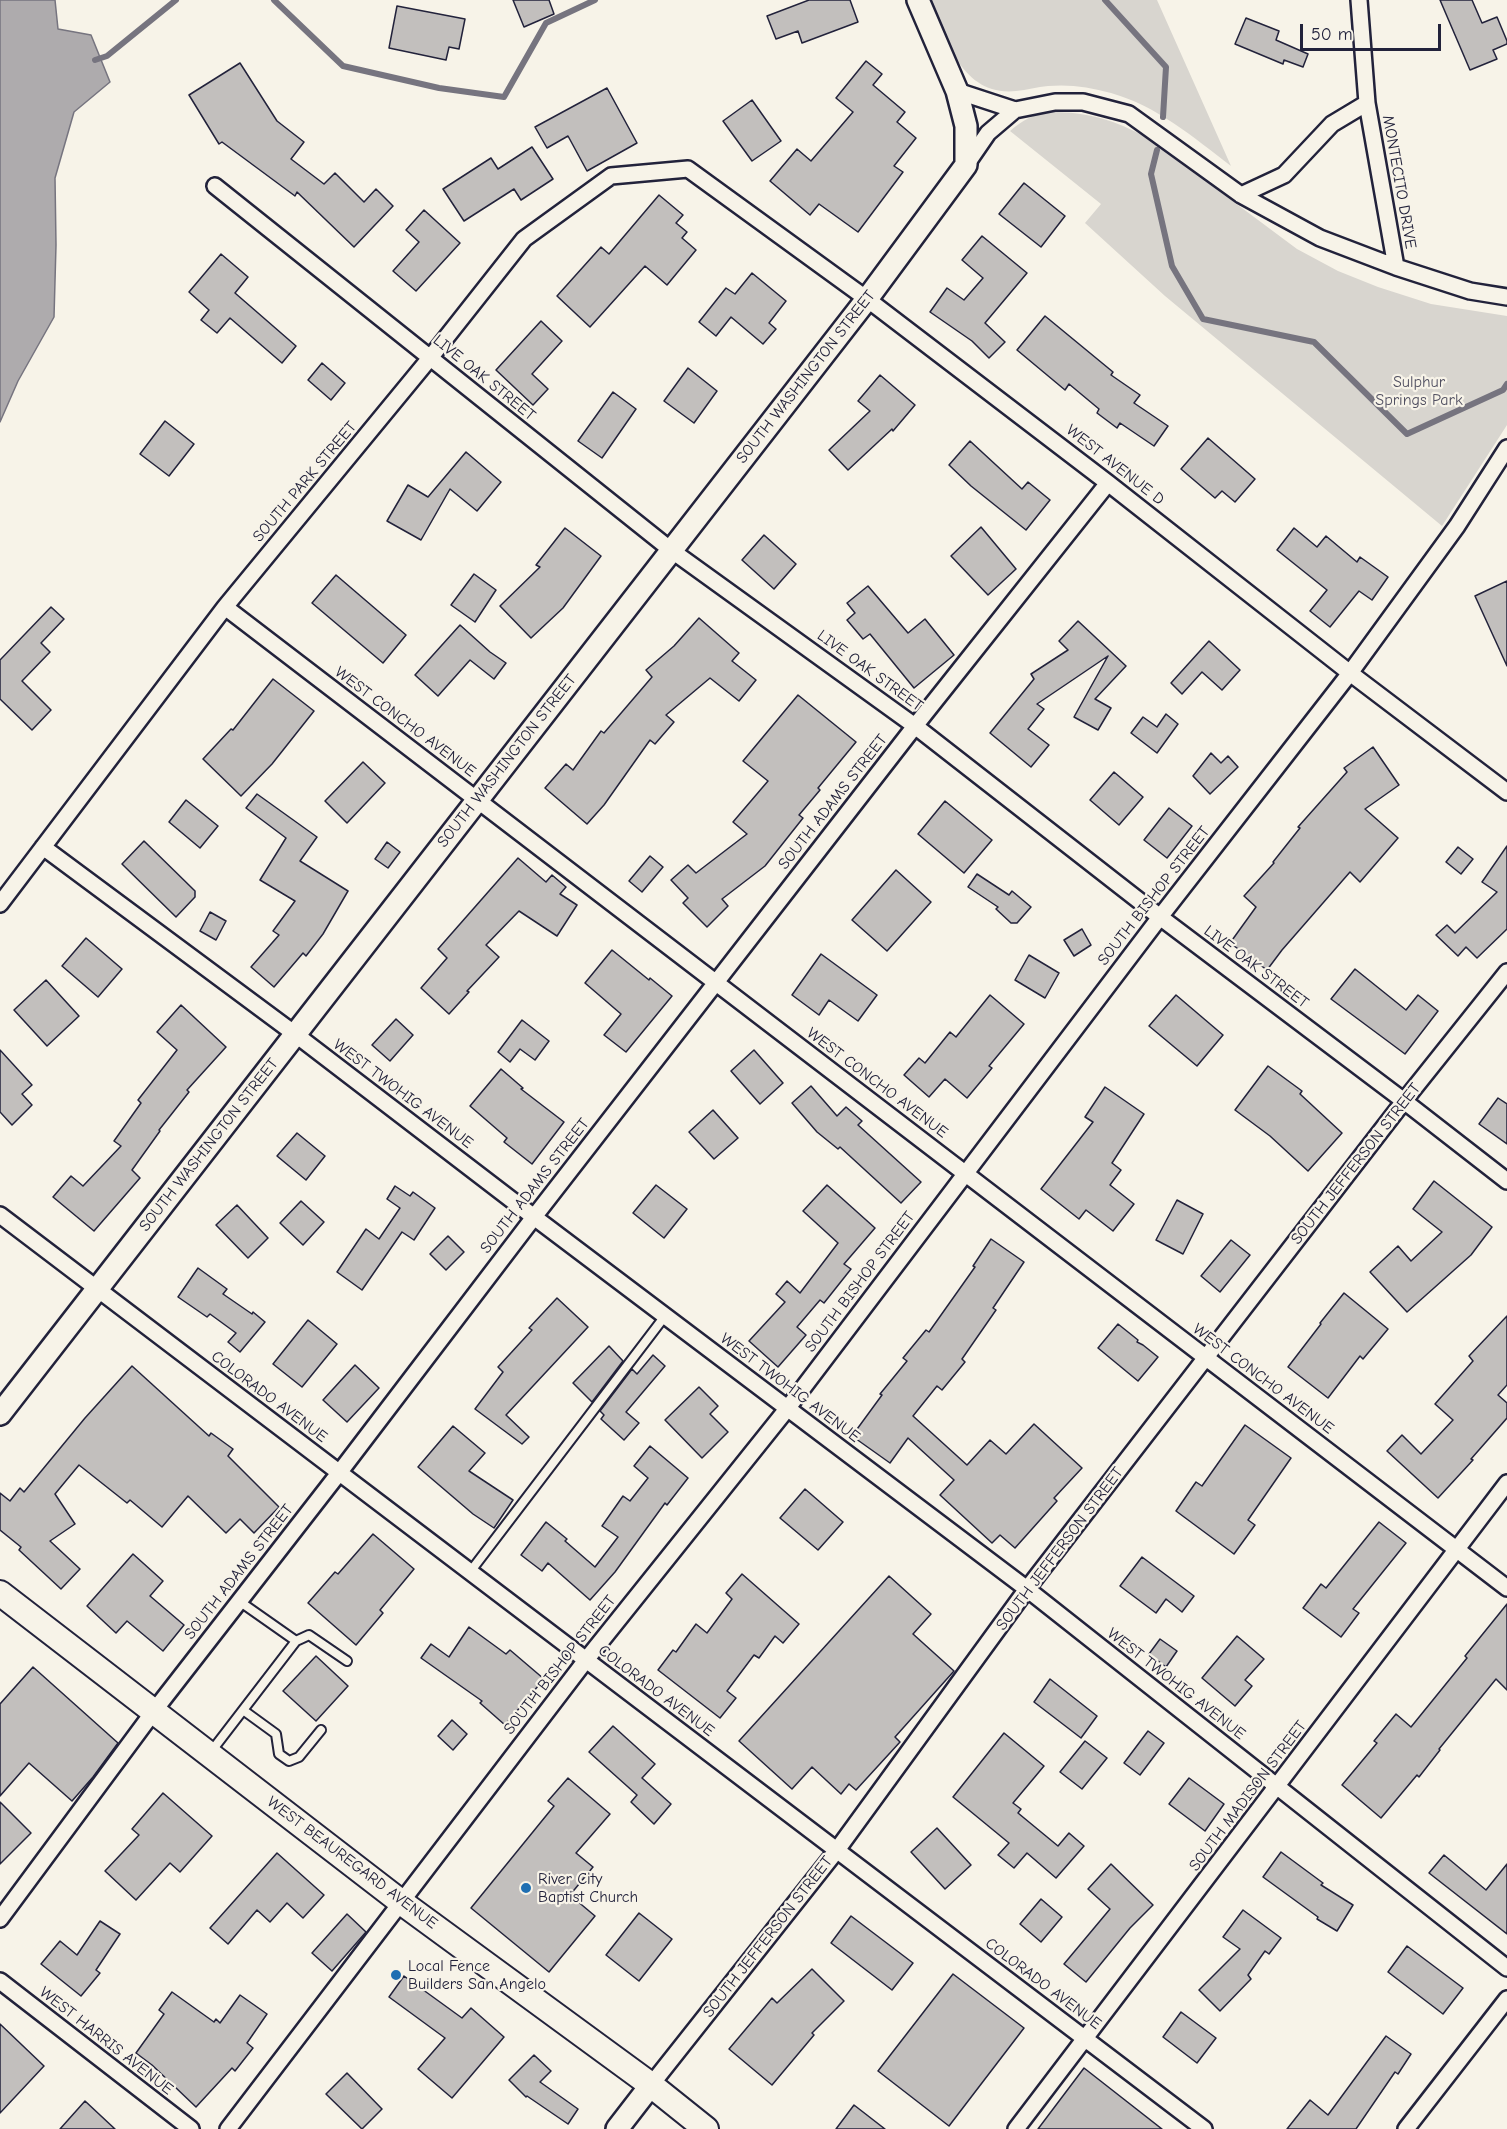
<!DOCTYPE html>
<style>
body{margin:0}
#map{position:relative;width:1507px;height:2129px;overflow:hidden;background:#f7f3e8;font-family:"Comic Neue",sans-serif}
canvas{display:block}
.scale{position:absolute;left:1300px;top:24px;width:141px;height:27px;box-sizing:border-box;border:3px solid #22223b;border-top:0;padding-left:8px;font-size:18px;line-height:21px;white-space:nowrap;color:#22223b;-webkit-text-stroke:4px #f7f3e8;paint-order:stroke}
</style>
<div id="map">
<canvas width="1507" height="2129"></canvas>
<div class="scale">50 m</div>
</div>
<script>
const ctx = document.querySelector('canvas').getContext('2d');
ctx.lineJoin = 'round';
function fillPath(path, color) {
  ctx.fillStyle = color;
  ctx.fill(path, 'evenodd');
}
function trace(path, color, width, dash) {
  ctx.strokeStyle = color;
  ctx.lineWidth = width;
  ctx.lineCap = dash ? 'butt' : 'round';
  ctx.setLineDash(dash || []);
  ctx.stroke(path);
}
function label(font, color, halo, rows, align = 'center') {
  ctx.font = font + ' "Comic Neue",sans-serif';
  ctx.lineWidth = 4.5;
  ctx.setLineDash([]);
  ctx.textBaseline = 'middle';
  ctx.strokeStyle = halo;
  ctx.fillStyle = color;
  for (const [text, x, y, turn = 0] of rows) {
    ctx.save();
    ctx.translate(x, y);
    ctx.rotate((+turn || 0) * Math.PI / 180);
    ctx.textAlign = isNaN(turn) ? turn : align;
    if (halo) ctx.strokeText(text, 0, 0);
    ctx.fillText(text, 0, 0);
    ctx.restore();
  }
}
fillPath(new Path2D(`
 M930,0H1157L1231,166C1193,137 1157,106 1111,93C1090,87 1069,84 1048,86C1037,87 1027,90 1016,91C963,97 945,39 930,0Z
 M1050,112C1089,112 1114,120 1148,138L1297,249L1338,271L1378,287L1431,304L1507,316V425L1442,526L1165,296L1085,223L1101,204L1010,131C1023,120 1033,114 1050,112Z`), '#d8d5cf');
const water = new Path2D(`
 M0,0H55L58,29L91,35L110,82L74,112L55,178L56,245L54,317L18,381L0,422Z`);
fillPath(water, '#aeabad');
trace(water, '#76747f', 1.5);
trace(new Path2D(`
 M274,0L343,66L439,88L504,97L546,23L595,0
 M1105,0L1166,67L1163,117
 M95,60L107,56L176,0
 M1157,150L1151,174L1172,266L1203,319L1314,342L1407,434L1503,390L1507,384`), '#76747f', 6);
const building = new Path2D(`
 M513,0H549L554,14L524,27Z
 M809,0H850L858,22L802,43L798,31L776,39L767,16Z
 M1440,0H1472L1482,23L1497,17L1507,41V44L1493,50L1497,59L1470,70Z
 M397,6L465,19L459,49L449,47L446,60L389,48Z
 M1246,18L1279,31L1276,40L1308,54L1303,67L1284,60L1283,64L1235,44Z
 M866,61L882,74L873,85L905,112L897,122L916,138L894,166L903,172L858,232L819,204L810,215L770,181L797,149L811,161L853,112L836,98Z
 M240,63L277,121L304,142L291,159L324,184L335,173L364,202L376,189L393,206L354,247L297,192L295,196L222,142L219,144L189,95Z
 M607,88L637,143L587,171L568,136L547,148L535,127Z
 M752,100L781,141L752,161L723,121Z
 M532,147L553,179L521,200L514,189L464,221L443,189L491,158L498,169Z
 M1024,183L1065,216L1041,247L999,214Z
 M659,195L683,215L676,223L687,232L682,238L696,250L667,285L645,266L590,327L557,296L601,247L609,254Z
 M424,210L460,243L416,291L393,271L419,242L406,230Z
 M982,236L1027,273L985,323L1005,342L989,358L972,341L930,312L947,288L964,300L983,278L962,260Z
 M221,254L248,277L235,293L296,346L282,363L230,318L217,333L201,320L209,310L189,292Z
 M752,273L786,301L769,323L776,329L763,344L731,317L716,336L699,322L726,288L735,294Z
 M1045,316L1113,372L1111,375L1140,395L1134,403L1168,426L1154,446L1120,423L1117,428L1097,413L1099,409L1069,384L1065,390L1017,350Z
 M541,321L562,341L532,374L548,389L533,405L496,370Z
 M322,363L345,383L331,400L308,380Z
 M688,368L717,391L694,423L664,401Z
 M880,375L915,405L893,431L892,429L848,470L829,450L870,411L858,401Z
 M613,392L636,409L602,458L578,441Z
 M165,421L194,444L169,476L140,454Z
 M1208,438L1255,479L1235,502L1222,491L1215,498L1181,469Z
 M970,441L1022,489L1028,482L1050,500L1026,530L971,486L949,465Z
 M466,452L501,482L477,511L450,489L421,540L387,521L408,485L428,497Z
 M981,527L1016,569L988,595L951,556Z
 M565,528L601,556L563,608L531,638L500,606L540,567L536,565Z
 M1294,528L1317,547L1326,536L1357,562L1360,557L1388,577L1372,600L1359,591L1330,627L1310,611L1327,590L1277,550Z
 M764,535L796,564L774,589L742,560Z
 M474,574L496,590L475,622L451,605Z
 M336,575L406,635L383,663L312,603Z
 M1507,581V666L1475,596Z
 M868,586L908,633L925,619L954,655L914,688L870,634L863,639L847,620L855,613L847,603Z
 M51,607L64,619L41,643L50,652L22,681L51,710L32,730L0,699V660Z
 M699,618L739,653L732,661L756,680L739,701L710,678L666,715L674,722L655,744L650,740L604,805L587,824L545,788L566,764L573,770L601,731L604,733L652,677L646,670L674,646Z
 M1078,621L1126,666L1095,699L1111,708L1098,730L1074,717L1108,656L1037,704L1044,709L1028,729L1049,745L1031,767L990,733L1034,679L1031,674L1068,650L1059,641Z
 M460,625L490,652L506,663L494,679L470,660L438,696L415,675Z
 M1209,641L1240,670L1222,690L1202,672L1182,694L1171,683Z
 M273,679L314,711L272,764L241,796L203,759L231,729L233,730Z
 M798,695L856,742L818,788L820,790L799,815L803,818L765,866L722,899L728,906L707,927L683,903L688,898L671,880L688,865L696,873L747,834L733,822L768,781L743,761Z
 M1166,714L1178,724L1157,753L1131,733L1143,717L1157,727Z
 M1373,747L1399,785L1365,809L1398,838L1360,882L1350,872L1282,950L1267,970L1230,943L1256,907L1244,896L1274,863L1273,862L1300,828L1298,827L1347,772L1344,768Z
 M1211,753L1221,763L1228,756L1238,767L1210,794L1193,776Z
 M363,762L385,783L347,823L325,801Z
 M1114,772L1143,797L1119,825L1090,800Z
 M257,794L317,837L300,861L348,891L323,934L306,956L303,953L274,987L251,967L279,935L273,931L295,901L260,880L286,838L246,808Z
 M186,800L218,826L200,848L169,822Z
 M945,801L992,840L964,873L918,834Z
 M1169,808L1192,826L1167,858L1144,840Z
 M144,841L195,891V897L176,917L122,864Z
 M387,842L400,852L388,868L375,859Z
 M1507,846V929L1477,958L1466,947L1458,956L1436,935L1447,925L1455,933L1497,892L1482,882Z
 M1458,847L1473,859L1461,874L1446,862Z
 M650,856L663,867L642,892L629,881Z
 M518,858L546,882L552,875L566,887L560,894L577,905L557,936L519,911L486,945L499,957L467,991L469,992L449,1014L421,988L447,958L438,949Z
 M896,870L931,902L887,951L852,920Z
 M977,874L1009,895L1012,891L1031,907L1017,923H1011L996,909L998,907L968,887Z
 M210,912L226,921L216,940L200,931Z
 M1082,929L1091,945L1074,956L1064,940Z
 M86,938L122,969L98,997L62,966Z
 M612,950L649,980L650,978L672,996L626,1052L604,1035L621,1014L585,983Z
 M821,954L877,995L858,1021L829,1000L819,1015L792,995Z
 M1029,955L1059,973L1045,998L1015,980Z
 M1355,969L1406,1010L1418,995L1438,1011L1405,1054L1331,999Z
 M46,980L79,1016L47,1046L14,1010Z
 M990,995L1024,1024L989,1066L992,1068L967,1098L945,1079L929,1097L904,1075L919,1058L925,1063L950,1032L956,1037Z
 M1176,995L1223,1035L1197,1066L1149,1026Z
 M181,1005L226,1047L187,1090L189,1092L159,1130L160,1131L132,1170L140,1178L94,1231L53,1197L71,1176L83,1186L121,1146L114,1141L141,1103L138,1100L177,1050L157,1032Z
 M396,1019L413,1035L390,1061L372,1045Z
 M522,1020L549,1041L535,1060L520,1049L510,1062L498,1052Z
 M0,1050L32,1085L22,1094L32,1105L12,1125L0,1112Z
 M754,1050L783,1083L760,1104L731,1071Z
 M1268,1066L1302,1091L1300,1094L1342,1133L1308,1171L1270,1136L1235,1110Z
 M501,1069L523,1088L521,1089L564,1122L532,1164L504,1142L507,1138L470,1106Z
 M811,1086L837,1116L846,1107L862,1121L858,1125L921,1182L901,1203L840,1147L838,1149L817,1132L792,1103Z
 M1105,1087L1144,1114L1112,1163L1121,1170L1110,1185L1134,1204L1113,1231L1086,1210L1079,1219L1041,1189L1093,1122L1085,1117Z
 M1498,1098L1507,1104V1144L1479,1124Z
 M713,1110L738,1138L714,1159L689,1132Z
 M297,1133L325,1156L306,1180L277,1156Z
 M1434,1181L1492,1227L1471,1255L1407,1312L1370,1272L1398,1246L1411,1261L1442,1232L1413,1209Z
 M656,1185L687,1209L664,1238L633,1213Z
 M827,1185L875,1228L844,1264L851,1269L824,1303L820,1300L797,1327L806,1335L778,1367L749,1341L785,1302L776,1294L787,1281L800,1293L838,1243L803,1211Z
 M395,1186L410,1196L413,1192L435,1208L414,1240L402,1232L362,1290L337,1272L366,1229L379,1239L400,1208L387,1199Z
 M1177,1200L1203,1214L1183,1254L1156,1240Z
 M301,1201L324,1222L303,1245L280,1223Z
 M237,1205L268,1238L248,1258L216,1225Z
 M448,1236L464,1252L446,1270L430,1254Z
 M991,1239L1024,1262L993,1308L996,1310L962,1359L965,1362L942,1390L937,1386L913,1416L967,1465L990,1440L1006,1454L1034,1424L1082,1468L1054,1498L1057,1501L1015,1548L1000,1535L992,1543L940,1495L954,1480L908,1438L890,1463L852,1436L882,1395L880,1394L907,1361L903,1358L926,1330L929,1332L975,1267L973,1266Z
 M1231,1240L1250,1255L1220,1292L1201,1276Z
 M198,1268L227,1289L223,1294L252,1314L253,1312L265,1322L240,1352L228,1342L236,1333L210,1314L207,1317L178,1297Z
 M1344,1293L1388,1329L1363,1359L1360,1356L1328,1398L1288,1367L1321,1324L1320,1323Z
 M557,1298L588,1327L506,1415L529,1437L522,1444L475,1409L503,1372L498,1367L532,1330L529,1328Z
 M1507,1316V1385L1498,1395L1507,1403V1418L1471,1459L1473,1460L1438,1498L1387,1451L1402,1435L1421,1454L1453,1420L1435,1404L1473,1361L1469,1356Z
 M308,1320L337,1344L302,1387L273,1364Z
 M1118,1324L1138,1340L1137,1342L1143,1345L1158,1357L1138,1381L1098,1348Z
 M609,1346L623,1361L592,1402L573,1383Z
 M653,1355L665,1366L626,1412L639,1423L624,1440L601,1419L604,1415L600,1411L632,1369L637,1374Z
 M355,1365L379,1388L347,1422L323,1400Z
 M132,1366L209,1436L211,1433L233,1449L228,1456L279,1507L254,1533L240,1519L226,1533L188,1496L162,1527L130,1500L127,1503L79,1465L55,1494L75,1524L50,1541L80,1569L61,1589L19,1550L21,1547L0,1530V1493L10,1501L20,1488L24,1492L85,1418Z
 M699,1387L718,1406L710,1414L728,1432L702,1458L665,1420Z
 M1245,1425L1291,1458L1248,1520L1255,1525L1234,1554L1176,1511L1196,1482L1202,1486Z
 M453,1426L485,1453L469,1471L513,1500L494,1528L473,1514L418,1467Z
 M650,1446L688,1478L667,1505L665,1503L615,1572L590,1600L548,1563L542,1571L521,1555L546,1522L567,1539L565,1541L595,1567L618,1537L602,1526L623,1496L630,1501L648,1478L634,1466Z
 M805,1489L843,1522L818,1550L780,1518Z
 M1379,1522L1406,1543L1353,1609L1359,1613L1341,1637L1303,1608L1321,1584L1326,1588Z
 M373,1534L414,1569L380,1610L383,1613L356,1645L308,1603L335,1572L338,1574Z
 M133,1554L163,1581L150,1596L184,1625L163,1651L127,1621L116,1633L87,1606Z
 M1142,1557L1194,1596L1182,1612L1166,1599L1156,1613L1120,1586Z
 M742,1574L799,1624L783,1643L775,1636L759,1658L754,1655L727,1691L736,1698L720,1718L658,1670L673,1650L676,1652L696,1624L707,1633L732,1599L726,1593Z
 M889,1576L931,1614L913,1634L954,1671L895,1737L900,1742L856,1790L849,1784L841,1794L812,1767L792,1789L739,1741Z
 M1507,1604V1690L1496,1679L1439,1749L1440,1750L1419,1777L1417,1775L1381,1818L1342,1785L1377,1743L1374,1741L1396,1714L1411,1727L1467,1658L1465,1656Z
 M469,1627L506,1654L510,1650L544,1679L505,1725L480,1703L482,1701L421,1658L431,1644L449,1657Z
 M1237,1636L1264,1659L1245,1680L1252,1686L1235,1706L1202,1678Z
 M1160,1639L1177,1651L1166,1667L1149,1654Z
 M316,1656L348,1686L316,1721L283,1691Z
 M33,1667L118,1743L93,1777L72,1801L29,1763L0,1796V1704Z
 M1050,1679L1097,1716L1081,1738L1034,1702Z
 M452,1720L467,1734L453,1750L438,1736Z
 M613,1726L655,1764L642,1778L671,1804L654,1824L631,1802L637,1795L589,1752Z
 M1148,1731L1164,1743L1140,1775L1124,1763Z
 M1004,1733L1044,1766L1013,1803L1021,1809L1018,1813L1058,1846L1069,1833L1084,1846L1056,1878L1027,1853L1014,1868L998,1855L1009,1843L953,1797Z
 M1085,1741L1107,1758L1082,1789L1060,1772Z
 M568,1778L610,1814L576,1853L593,1867L570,1895L595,1916L549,1972L471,1908L554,1806L548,1801Z
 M1189,1778L1224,1804L1205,1831L1169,1804Z
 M163,1793L212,1836L180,1872L170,1863L136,1900L105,1871L139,1835L132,1829Z
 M0,1802L31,1833L0,1864Z
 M937,1828L971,1865L945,1889L911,1852Z
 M1281,1852L1323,1883L1321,1885L1353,1905L1337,1931L1317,1919L1318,1917L1263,1877Z
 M277,1853L324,1895L303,1918L287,1903L270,1922L257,1910L228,1944L210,1928Z
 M1444,1855L1486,1890L1507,1864V1934L1429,1873Z
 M1111,1864L1153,1905L1130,1928L1086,1982L1064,1964L1110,1909L1088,1889Z
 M1041,1899L1062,1917L1041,1942L1020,1924Z
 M1243,1910L1281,1938L1269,1954L1265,1951L1248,1975L1251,1979L1220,2011L1199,1990L1240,1949L1223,1937Z
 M639,1913L672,1939L639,1981L606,1955Z
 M347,1914L366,1932L332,1971L312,1953Z
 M851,1916L913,1963L892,1990L831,1943Z
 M100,1921L120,1934L96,1970L100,1973L81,1996L41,1964L60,1941L77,1955Z
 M1407,1946L1463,1988L1443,2014L1388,1972Z
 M812,1969L844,2001L812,2033L814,2035L772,2085L729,2049L772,1998L777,2003Z
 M953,1974L1024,2028L949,2126L878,2071Z
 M404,1976L462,2018L471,2008L504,2037L452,2098L418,2069L445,2038L389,1997Z
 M172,1992L214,2022L216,2019L220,2023L240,1995L267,2014L247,2043L253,2048L235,2071L232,2068L196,2107L152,2065L136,2053L164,2014L159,2010Z
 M1181,2012L1216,2038L1197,2063L1163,2037Z
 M0,2024L44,2066L0,2113Z
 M1386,2036L1411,2054L1398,2074L1395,2072L1356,2129H1287L1310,2100L1328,2115Z
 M534,2055L551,2071L540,2082L578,2109L568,2124L527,2096L526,2097L509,2080Z
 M1084,2068L1162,2129H1038Z
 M347,2073L382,2109L362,2129L326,2094Z
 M85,2101L115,2129H60Z
 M854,2105L885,2129H836Z`);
fillPath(building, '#c2bfbd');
trace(building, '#22223b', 1.5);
const lane = new Path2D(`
 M470,1572L665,1316
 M296,1641L309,1635L347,1661
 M243,1710L276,1734L279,1754L289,1761L299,1757L321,1730
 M210,1753L296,1641L239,1601`);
const street = new Path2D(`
 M1359,0L1367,103L1396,267
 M957,91L1015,110L1055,102H1083L1129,114L1241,195L1320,238L1396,267L1470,291L1507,297
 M966,165L988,133L1015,110
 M215,186L671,550L915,726L1160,917L1404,1101L1507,1181
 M1241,195L1284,175L1332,124L1367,103
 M225,607L1507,1588
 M43,847L295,1034L534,1217L1027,1589L1507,1968
 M0,904L225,607L430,358L524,239L611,176L688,169L867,299L1108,483L1350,673L1507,792
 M0,1215L1204,2129
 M0,1919L154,1711L339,1473L534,1217L915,726L1108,483
 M0,1981L191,2129
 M651,2085L837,1850L1027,1589L1404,1101L1507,972
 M228,2129L586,1660L787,1409L1160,917L1350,673L1457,526L1507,448
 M1016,2129L1507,1483
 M1406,2129L1507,1999`);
const secondary = new Path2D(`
 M0,1414L867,299L966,165V126L957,91L918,0
 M617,2129L651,2085`);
const primary = new Path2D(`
 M0,1593L401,1902L651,2085L706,2129`);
trace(lane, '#22223b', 12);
trace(street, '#22223b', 20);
trace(secondary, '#22223b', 26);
trace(primary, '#22223b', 28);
trace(lane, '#f7f3e8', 8);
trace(street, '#f7f3e8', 15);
trace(secondary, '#f7f3e8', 21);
trace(primary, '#f7f3e8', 24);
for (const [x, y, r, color] of [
 [526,1888,6,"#1f6fb2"],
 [396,1975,6,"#1f6fb2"]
]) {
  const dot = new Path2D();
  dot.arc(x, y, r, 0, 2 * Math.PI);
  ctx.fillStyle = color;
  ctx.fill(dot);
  trace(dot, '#f7f3e8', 2);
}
label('16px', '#22223b', '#f7f3e8', [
 ["MONTECITO DRIVE",1399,182,80],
 ["SOUTH WASHINGTON STREET",806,377,-52],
 ["LIVE OAK STREET",484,378,39],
 ["WEST AVENUE D",1115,465,38],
 ["SOUTH PARK STREET",305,482,-50],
 ["LIVE OAK STREET",870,671,36],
 ["WEST CONCHO AVENUE",405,722,37],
 ["SOUTH WASHINGTON STREET",507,761,-52],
 ["SOUTH ADAMS STREET",833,802,-52],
 ["SOUTH BISHOP STREET",1154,896,-52],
 ["LIVE OAK STREET",1256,967,37],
 ["WEST CONCHO AVENUE",877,1083,37],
 ["WEST TWOHIG AVENUE",403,1094,37],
 ["SOUTH WASHINGTON STREET",209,1145,-52],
 ["SOUTH JEFFERSON STREET",1356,1164,-52],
 ["SOUTH ADAMS STREET",535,1186,-52],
 ["SOUTH BISHOP STREET",860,1282,-53],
 ["WEST CONCHO AVENUE",1263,1379,37],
 ["WEST TWOHIG AVENUE",790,1388,37],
 ["COLORADO AVENUE",269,1397,37],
 ["SOUTH JEFFERSON STREET",1060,1549,-53],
 ["SOUTH ADAMS STREET",239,1572,-52],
 ["SOUTH BISHOP STREET",560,1665,-52],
 ["WEST TWOHIG AVENUE",1176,1684,38],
 ["COLORADO AVENUE",656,1691,37],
 ["SOUTH MADISON STREET",1248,1796,-53],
 ["WEST BEAUREGARD AVENUE",352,1863,37],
 ["SOUTH JEFFERSON STREET",768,1937,-52],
 ["COLORADO AVENUE",1043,1984,37],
 ["WEST HARRIS AVENUE",106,2041,38]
]);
label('16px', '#504f60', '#f7f3e8', [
 ["Sulphur",1419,382],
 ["Springs Park",1419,400]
]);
label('16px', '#22223b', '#f7f3e8', [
 ["River City",538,1879],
 ["Baptist Church",538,1897],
 ["Local Fence",408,1966],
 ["Builders San Angelo",408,1984]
], 'left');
</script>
